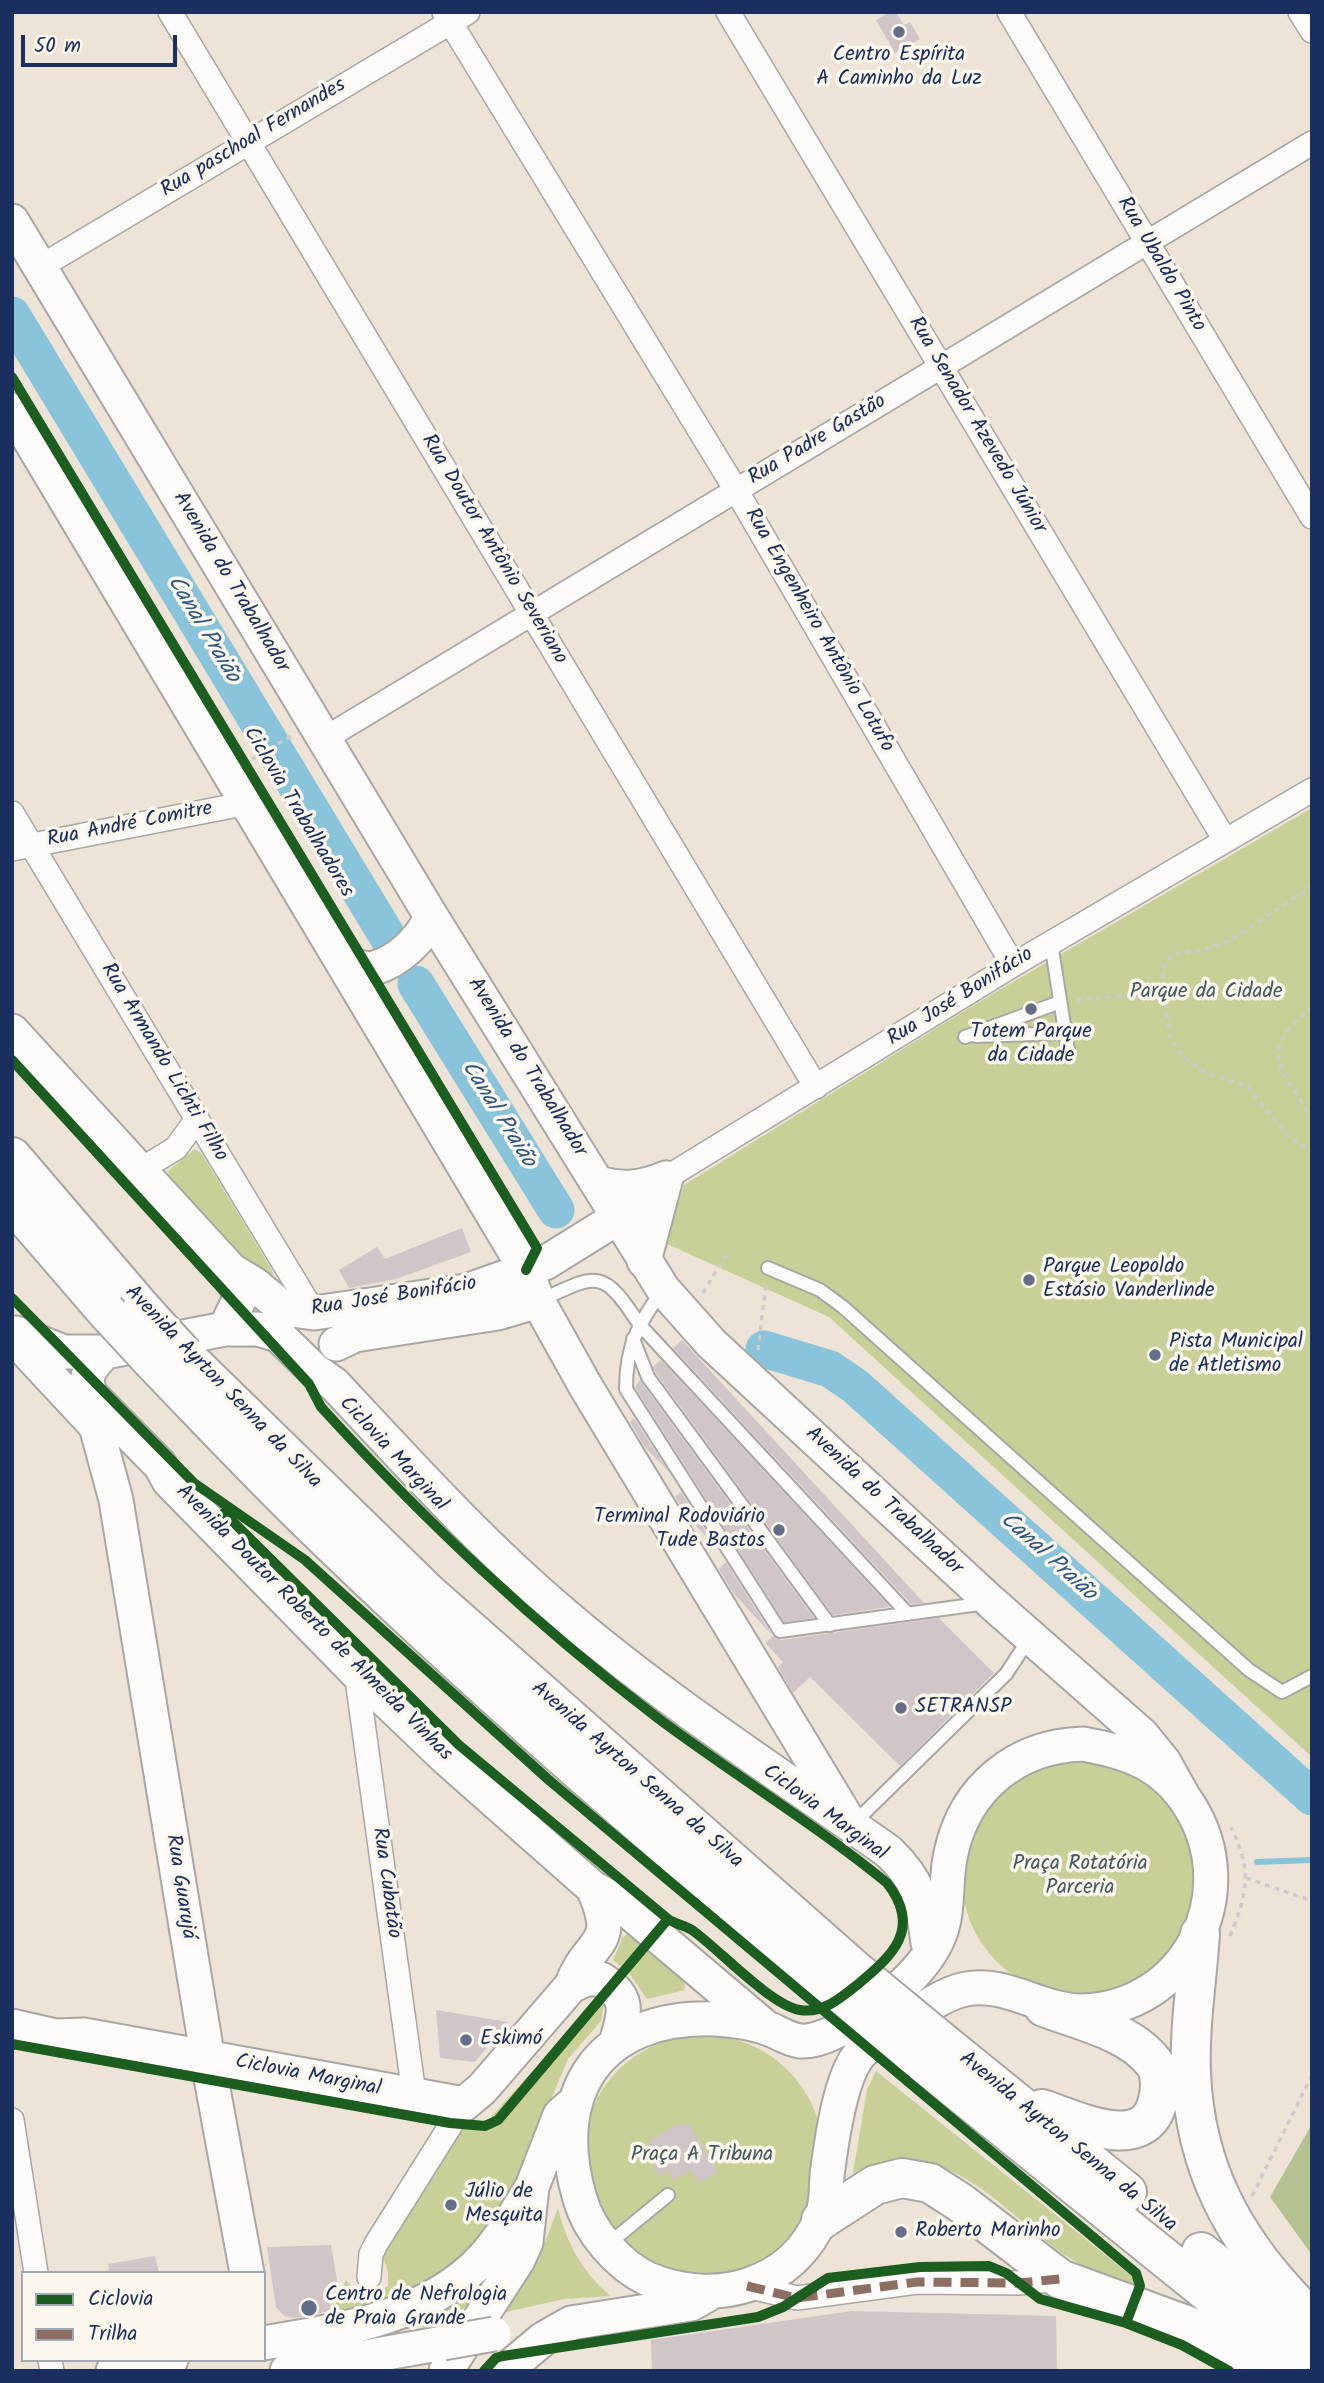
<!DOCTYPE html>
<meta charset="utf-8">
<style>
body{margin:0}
#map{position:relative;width:1324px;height:2383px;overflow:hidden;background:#ede3d6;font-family:Kalam,sans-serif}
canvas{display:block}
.frame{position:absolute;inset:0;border:14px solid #1b2f5e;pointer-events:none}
.legend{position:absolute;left:21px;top:2271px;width:245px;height:91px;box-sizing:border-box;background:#fbf7ec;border:2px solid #a1a7b3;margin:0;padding:9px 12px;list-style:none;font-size:21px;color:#1b2f5e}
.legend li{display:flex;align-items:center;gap:14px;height:35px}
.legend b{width:35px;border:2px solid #a1a7b3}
.scale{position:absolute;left:21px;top:35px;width:156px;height:32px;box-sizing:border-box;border:4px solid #1b2f5e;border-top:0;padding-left:9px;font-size:21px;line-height:24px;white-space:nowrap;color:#1b2f5e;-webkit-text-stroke:5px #fbf7ec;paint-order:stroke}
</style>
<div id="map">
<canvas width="1324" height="2383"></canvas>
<div class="frame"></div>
<ul class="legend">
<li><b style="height:9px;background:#1b5e20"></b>Ciclovia</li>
<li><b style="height:9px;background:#8d6e63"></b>Trilha</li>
</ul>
<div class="scale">50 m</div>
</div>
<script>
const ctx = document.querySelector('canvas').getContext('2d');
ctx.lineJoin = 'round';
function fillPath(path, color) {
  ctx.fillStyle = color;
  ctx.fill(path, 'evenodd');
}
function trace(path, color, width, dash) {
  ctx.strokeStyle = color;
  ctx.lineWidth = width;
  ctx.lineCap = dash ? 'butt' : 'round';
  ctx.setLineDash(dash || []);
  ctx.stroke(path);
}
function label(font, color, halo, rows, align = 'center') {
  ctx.font = font + ' Kalam,sans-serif';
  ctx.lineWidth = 7;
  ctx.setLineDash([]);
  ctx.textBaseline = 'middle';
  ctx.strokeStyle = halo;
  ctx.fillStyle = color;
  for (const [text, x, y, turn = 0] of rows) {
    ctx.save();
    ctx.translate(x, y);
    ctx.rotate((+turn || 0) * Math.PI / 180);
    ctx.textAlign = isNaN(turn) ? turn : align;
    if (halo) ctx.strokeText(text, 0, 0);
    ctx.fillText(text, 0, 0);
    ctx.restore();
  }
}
fillPath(new Path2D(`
 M1312,808V1757L829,1317L665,1243L684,1185L977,1003Z
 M195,1149L202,1154L272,1270L273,1283L264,1284L172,1185L168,1171Z
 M962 1878a118 118 0 1 1 236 0a118 118 0 1 1-236 0Z
 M627,1934H633L684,1980L685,1990L647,1999L629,1973L613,1960L623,1937Z
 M600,1997L604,2003L601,2021L568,2059L515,2184L479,2242L432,2282L329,2320L346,2280L357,2294L368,2298L388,2286V2272L382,2253L465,2119L478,2122L489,2119Z
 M583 2155a120 120 0 1 1 240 0a120 120 0 1 1-240 0Z
 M876,2071L1134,2278V2285C1103,2277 1073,2263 1047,2242C986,2194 939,2135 853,2173L867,2090Z
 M558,2208C567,2244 582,2272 611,2296L564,2299L506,2312L546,2240Z
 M470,2289L479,2290C455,2323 441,2325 401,2330Z`), '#c8d098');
fillPath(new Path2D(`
 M1312,2124V2255L1270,2197Z`), '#b4c292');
trace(new Path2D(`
 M1257,1862L1312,1860`), '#8ac4da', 6);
trace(new Path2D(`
 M12,315L392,944
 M416,984L556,1210
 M764,1349L830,1369L855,1386L1312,1797`), '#8ac4da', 37);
fillPath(new Path2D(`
 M890,12H896L904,25L910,22L920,39L895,53L876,20Z
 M462,1228L471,1252L396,1279L349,1288L339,1270L377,1247L385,1259Z
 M682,1340L924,1603L911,1604L673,1348Z
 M661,1360L890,1607L833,1615L656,1373L653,1367Z
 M640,1380L641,1382L814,1618L784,1622L635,1387Z
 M634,1418L668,1471L644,1446L630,1422Z
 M681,1492L716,1547L686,1515L675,1497Z
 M726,1562L772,1635L734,1594L719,1569Z
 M939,1618L994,1673L900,1766L810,1677L793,1693L778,1667L783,1662L765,1643L773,1636L781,1640Z
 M436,2010L508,2022L475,2062L440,2058Z
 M678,2124L690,2125L718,2172L699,2183L691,2170L673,2180L668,2171L659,2176L647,2155L650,2140Z
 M331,2245L339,2292L330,2311L295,2318L284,2316L276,2307L267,2247Z
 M155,2256L159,2273H109L108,2264Z
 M852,2311L1056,2316L1057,2371H652L651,2340Z`), '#d1c6c7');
const lane = new Path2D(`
 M1051,943L1068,1050
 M976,1036L1064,1033
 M965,1037L1060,1002
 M768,1268L820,1290L843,1307L1249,1670L1282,1692L1312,1676
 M663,1289C638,1325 626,1345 626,1389L780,1631L987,1603
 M539,1301C597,1274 602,1267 639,1324L908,1614
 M633,1339L648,1377L830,1625
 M852,1825L1006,1674L1029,1639
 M607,2245L668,2195`);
const street = new Path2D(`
 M170,12L816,1087
 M444,12L736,490L1013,965
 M728,12L1225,840
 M1009,12L1312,517
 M1300,12L1312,31
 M40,267L468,12
 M324,739L1312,143
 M12,813L314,1313
 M12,849L248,803
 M140,1170L176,1148L197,1119
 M619,1217L648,1198L666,1178L1013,965L1312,790
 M356,1672L414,2094
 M12,2120L36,2273
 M369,2277L371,2254L376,2244L464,2104
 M747,2286L797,2298L917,2282L1018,2283L1060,2279
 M50,2360L52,2371`);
const secondary = new Path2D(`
 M12,221L431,916L663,1289L711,1343L992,1603L1142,1735L1164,1762L1183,1796
 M12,410L526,1270L538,1301L586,1387L851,1825
 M346,964C354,966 365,970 374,968C398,962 423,938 431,916
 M12,1031L231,1270L240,1298L225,1329
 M598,1183C623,1190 642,1188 666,1178
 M644,1261L666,1178
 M231,1270L254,1284L284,1309L314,1313L466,1291L545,1263L619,1217
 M16,1333L64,1352H105L225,1329H258L278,1335L314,1370L334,1384C407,1462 478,1541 559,1610C662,1699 778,1773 889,1852C921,1883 922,1901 928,1943
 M18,1336L27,1352L96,1426L116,1500L211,2078L247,2273
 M336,1344L355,1335L498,1313L538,1301
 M105,1352C91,1366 82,1376 91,1395L160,1465L169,1481L356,1672L448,1760L593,1888L614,1899L763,2025
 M1083,1744C1128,1752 1163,1764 1189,1805C1245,1893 1187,2009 1081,2011C1042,2011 1005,1981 966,1989C936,1995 907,2022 882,2038C875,2043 864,2048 859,2055C840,2079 832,2138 828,2168C825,2184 828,2201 822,2216C793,2287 714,2307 648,2279C618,2265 589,2231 580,2199C548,2092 600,2015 715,2019C734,2020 754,2023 772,2030C780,2034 791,2040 800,2041C811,2042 827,2036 837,2031C876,2009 926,1974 941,1931C949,1907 945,1878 951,1853C965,1788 1016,1746 1083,1744Z
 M571,1986L586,1979H601C631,1998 625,2012 616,2043
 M12,2026L56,2036L84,2035L464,2104L482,2089L571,1986C590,1936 620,1949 593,1888
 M264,2343C340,2330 429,2318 484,2257C503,2236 517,2211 532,2187
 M113,2371L171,2360
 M287,2371L443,2343
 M446,2371L518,2260L526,2242L532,2187L560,2115L569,2107
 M505,2371L543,2339L571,2323L691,2304L707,2295`);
const highway = new Path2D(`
 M12,1157L142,1309
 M12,1202L106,1311
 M184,1355L428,1593L856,1971
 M155,1364C204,1415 253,1467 303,1516C472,1681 650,1835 830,1986
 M1200,1934C1197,1980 1189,2028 1191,2073C1195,2166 1232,2236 1295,2302
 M931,2033L1127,2192
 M907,2050L1305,2371
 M1042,2109C1076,2120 1146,2156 1158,2100C1161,2089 1161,2072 1154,2063C1130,2031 1080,2021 1044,2007
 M821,2220L875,2185L902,2178L930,2183L961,2203L1060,2279L1197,2329L1267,2371
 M1201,2252L1312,2338`);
trace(lane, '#a9a6a4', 16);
trace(street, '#a9a6a4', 26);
trace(secondary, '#a9a6a4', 37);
trace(highway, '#a9a6a4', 42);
trace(new Path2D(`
 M252,759L291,736
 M1312,886L1231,940L1203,950L1175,954L1166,961L1162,972L1170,1038L1181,1055L1206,1073L1247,1086L1290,1138L1312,1151
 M1076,1000L1165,993
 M1312,1007C1256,1052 1280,1067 1312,1118
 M703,1293L727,1253
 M758,1350L766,1284
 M1246,1878L1312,1901
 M1230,1936C1248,1893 1252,1869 1231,1827
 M1252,2196L1312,2075`), '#cdcbcc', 3.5, [5, 5]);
trace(lane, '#fcfbf9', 12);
trace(street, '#fcfbf9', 23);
trace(secondary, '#fcfbf9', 33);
trace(highway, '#fcfbf9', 38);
const secondaryBridge = new Path2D(`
 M443,2343L494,2334`);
const highwayBridge = new Path2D(`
 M142,1309L184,1355
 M106,1311L155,1364
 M856,1971L931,2033
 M830,1986L907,2050`);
trace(secondaryBridge, '#a9a6a4', 37, []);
trace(highwayBridge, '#a9a6a4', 42, []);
trace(secondaryBridge, '#fcfbf9', 33);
trace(highwayBridge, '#fcfbf9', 38);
trace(new Path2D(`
 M747,2286L797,2298L917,2282L1018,2283L1060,2279`), '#8d6e63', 9, [18, 9]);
trace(new Path2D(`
 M12,377L537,1248L526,1270
 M12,1060L309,1384L321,1407C428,1524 533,1623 659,1719C734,1775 815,1824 887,1883C923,1929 892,1956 857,1985C841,1998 822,2014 800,2010C770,2005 719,1949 692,1930C684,1925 675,1924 668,1919L498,2120L485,2126L450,2123L12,2044
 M12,1298L194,1483L305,1560L550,1781L1136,2273L1140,2286L1126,2323L1182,2345L1229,2371
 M224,1513L459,1745L668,1919
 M484,2371L496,2358L503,2356L758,2317L783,2307L828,2278L920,2267L989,2266L1006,2273L1040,2299L1126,2323`), '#1b5e20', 10);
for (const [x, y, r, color] of [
 [899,32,7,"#646e88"],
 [1031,1009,7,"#646e88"],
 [1029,1280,7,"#646e88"],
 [1155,1355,7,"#646e88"],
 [779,1530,7,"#646e88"],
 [901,1708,7,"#646e88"],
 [466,2040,7,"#646e88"],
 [451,2205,7,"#646e88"],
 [901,2232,7,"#646e88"],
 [309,2308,9,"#646e88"]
]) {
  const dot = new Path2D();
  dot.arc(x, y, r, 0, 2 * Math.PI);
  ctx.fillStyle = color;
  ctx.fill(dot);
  trace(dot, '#fbf7ec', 2.5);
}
label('21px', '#1b2f5e', '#fbf7ec', [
 ["Centro Espírita",899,56,"center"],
 ["A Caminho da Luz",899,80,"center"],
 ["Totem Parque",1031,1033,"center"],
 ["da Cidade",1031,1057,"center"],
 ["Parque Leopoldo",1043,1268],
 ["Estásio Vanderlinde",1043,1292],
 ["Pista Municipal",1169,1343],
 ["de Atletismo",1169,1367],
 ["Terminal Rodoviário",765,1518,"right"],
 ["Tude Bastos",765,1542,"right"],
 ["SETRANSP",915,1708],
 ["Eskimó",480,2040],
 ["Júlio de",465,2193],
 ["Mesquita",465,2217],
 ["Roberto Marinho",915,2232],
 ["Centro de Nefrologia",325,2296],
 ["de Praia Grande",325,2320]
], 'left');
label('21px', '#1b2f5e', '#fbf7ec', [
 ["Rua paschoal Fernandes",254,139,-31],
 ["Rua Ubaldo Pinto",1160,265,59],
 ["Rua Senador Azevedo Júnior",976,426,59],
 ["Rua Padre Gastão",818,441,-31],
 ["Rua Doutor Antônio Severiano",493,550,59],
 ["Avenida do Trabalhador",230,583,59],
 ["Rua Engenheiro Antônio Lotufo",818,631,60],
 ["Ciclovia Trabalhadores",297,813,59],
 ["Rua André Comitre",130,826,-11],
 ["Rua José Bonifácio",961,998,-32],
 ["Rua Armando Lichti Filho",163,1063,59],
 ["Avenida do Trabalhador",526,1068,58],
 ["Rua José Bonifácio",394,1298,-9],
 ["Avenida Ayrton Senna da Silva",222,1388,46],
 ["Ciclovia Marginal",392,1455,47],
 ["Avenida do Trabalhador",883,1502,43],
 ["Avenida Doutor Roberto de Almeida Vinhas",313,1624,45],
 ["Avenida Ayrton Senna da Silva",636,1776,41],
 ["Ciclovia Marginal",824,1814,36],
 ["Rua Cubatão",385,1883,82],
 ["Rua Guarujá",179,1887,81],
 ["Ciclovia Marginal",308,2077,11],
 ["Avenida Ayrton Senna da Silva",1067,2143,39]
]);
label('21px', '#465b60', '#fbf7ec', [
 ["Parque da Cidade",1206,993],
 ["Praça Rotatória",1080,1865],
 ["Parceria",1080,1889],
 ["Praça A Tribuna",702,2156]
]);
label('italic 23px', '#2f5884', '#fbf7ec', [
 ["Canal Praião",202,630,59],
 ["Canal Praião",497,1115,58],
 ["Canal Praião",1047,1558,42]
]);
</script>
